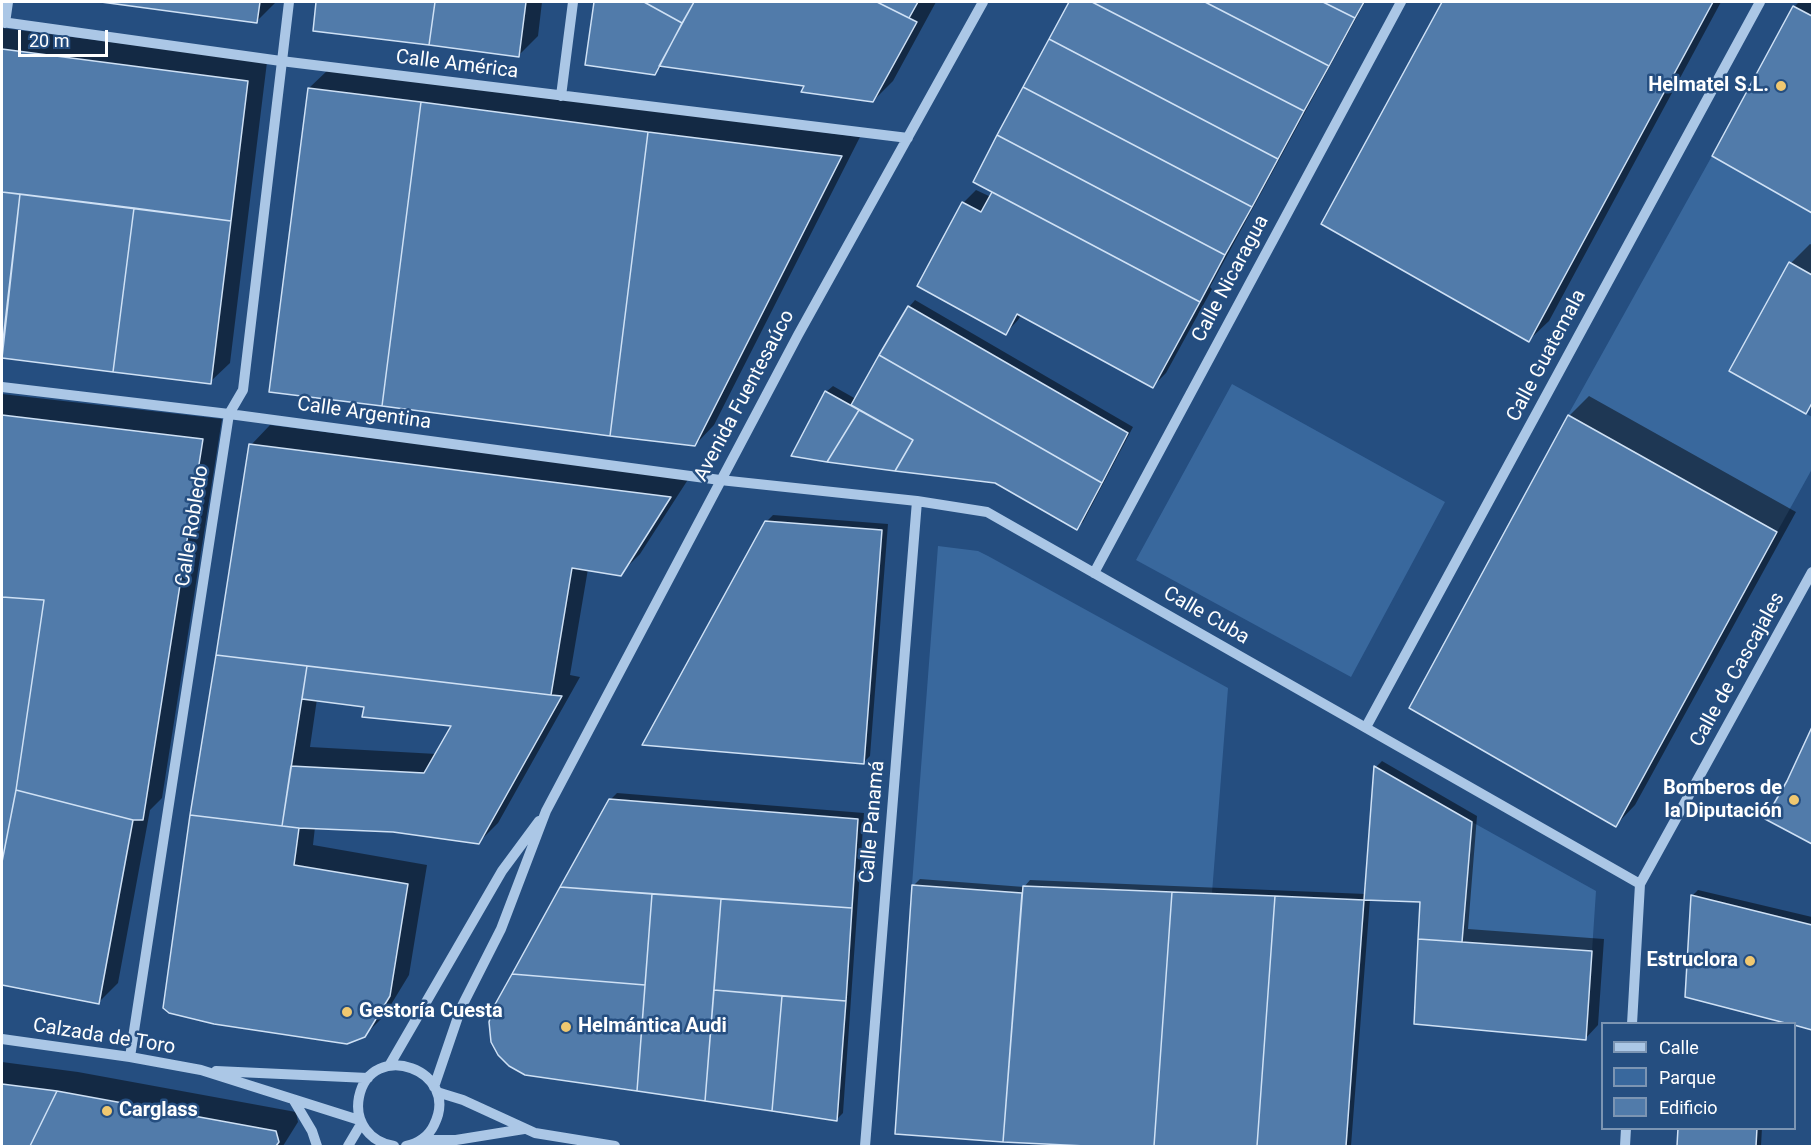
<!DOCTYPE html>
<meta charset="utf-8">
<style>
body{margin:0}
#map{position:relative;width:1814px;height:1148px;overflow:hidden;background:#254e80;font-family:Roboto,sans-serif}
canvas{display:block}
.frame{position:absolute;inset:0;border:3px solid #fff;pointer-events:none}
.legend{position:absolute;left:1601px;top:1022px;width:195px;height:108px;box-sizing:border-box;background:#254e80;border:2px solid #7c95b3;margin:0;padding:8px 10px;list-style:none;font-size:18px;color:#fff}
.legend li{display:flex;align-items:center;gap:12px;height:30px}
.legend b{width:30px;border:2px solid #7c95b3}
.scale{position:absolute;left:18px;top:30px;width:90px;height:27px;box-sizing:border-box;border:3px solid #fff;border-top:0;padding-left:8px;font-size:18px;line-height:21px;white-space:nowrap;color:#fff;-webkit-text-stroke:4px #254e80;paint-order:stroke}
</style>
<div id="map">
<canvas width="1814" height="1148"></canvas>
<div class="frame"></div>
<ul class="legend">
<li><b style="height:8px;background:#abc7e6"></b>Calle</li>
<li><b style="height:16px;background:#39689d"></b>Parque</li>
<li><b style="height:16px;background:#517baa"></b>Edificio</li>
</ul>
<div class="scale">20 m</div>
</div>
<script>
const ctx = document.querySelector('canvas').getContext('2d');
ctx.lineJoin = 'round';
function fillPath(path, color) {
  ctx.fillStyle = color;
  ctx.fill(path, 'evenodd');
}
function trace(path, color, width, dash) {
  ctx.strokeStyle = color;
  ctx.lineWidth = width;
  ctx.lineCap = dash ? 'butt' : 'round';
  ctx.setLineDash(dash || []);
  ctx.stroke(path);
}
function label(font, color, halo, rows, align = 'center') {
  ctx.font = font + ' Roboto,sans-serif';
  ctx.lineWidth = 5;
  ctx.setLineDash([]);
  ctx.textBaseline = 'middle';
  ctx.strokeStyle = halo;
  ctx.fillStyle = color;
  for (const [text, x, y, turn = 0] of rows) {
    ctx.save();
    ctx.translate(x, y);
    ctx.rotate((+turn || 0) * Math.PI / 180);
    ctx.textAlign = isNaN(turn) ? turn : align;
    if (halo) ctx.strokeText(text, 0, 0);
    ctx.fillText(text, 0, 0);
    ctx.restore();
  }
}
fillPath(new Path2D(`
 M1712,156L1812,213V275L1789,263L1729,371L1812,417V469L1777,532L1568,415Z
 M1232,384L1445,502L1351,677L1136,560Z
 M938,546L978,551L988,556L1228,688L1212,893L1023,886L1022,893L912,885Z
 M1472,822L1596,891L1592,951L1462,942Z`), '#39689d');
fillPath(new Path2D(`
 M112,2H276L257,21Z
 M318,2H542L538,36L518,56L314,29Z
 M595,2H936L893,81L873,101L807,85L663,65L655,73L587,64Z
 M1070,2H1365L1210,287L1212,289L1166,373L1153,386L1022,314L1018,320L1005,334L919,286L963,203L976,190L991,197L994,191L975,181Z
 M1444,2H1721L1549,321L1529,340L1323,223Z
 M1799,2H1812V211L1714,156L1794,7Z
 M2,28L267,62L230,363L210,382L2,357Z
 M329,69L860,137L714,425L695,445L309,88Z
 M1810,244L1812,245V406L1806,412L1791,263Z
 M915,300L1133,427L1083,522L1077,528L996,481L827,461L826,392L833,386L856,399L909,307Z
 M2,394L222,419L162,798L150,810L118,983L98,1003L2,984Z
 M1589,396L1796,512L1635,805L1616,825L1569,416Z
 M270,425L689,478L640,554L620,574L588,569L570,675L580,677L498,823L478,843L393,831L315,827L313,845L427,865L409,975L384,1016L364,1036L192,815L251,445ZM317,699L366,706L453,724L437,754L310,747Z
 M773,515L888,524L870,756L864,762L766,522Z
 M1812,731V842L1767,818L1788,782Z
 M1382,761L1477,816L1468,929L1604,939L1598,1025L1585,1039L1416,1023L1422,901L1370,899L1351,1146H1113L897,1133L913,886L920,879L1024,887L1030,880L1366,894L1376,767Z
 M617,793L864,813L843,1113L837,1119L525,1073L494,1009L610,800Z
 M1698,890L1812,917V1028L1686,996L1692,896Z
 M2,1062L78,1072L296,1112L298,1122L283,1146H2Z
 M1679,1128H1762L1761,1146H1678Z`), '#0007');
const building = new Path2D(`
 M101,2H260L257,23Z
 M316,2H435L429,45L313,31Z
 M435,2H526L519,57L429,45Z
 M594,2H644L682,23L655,75L585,65Z
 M644,2H694L682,23Z
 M694,2H877L917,22L873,102L801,92L804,86L659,66Z
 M877,2H918L909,18Z
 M1069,2H1092L1304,111L1278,159L1049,39Z
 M1092,2H1205L1329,66L1304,111Z
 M1205,2H1323L1355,18L1329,66Z
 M1323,2H1364L1355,18Z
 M1442,2H1713L1529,342L1321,224Z
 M1793,6L1812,16V213L1712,156Z
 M1049,39L1278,159L1252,207L1023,87Z
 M2,49L248,81L231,221L2,192Z
 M1023,87L1252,207L1225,255L997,135Z
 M308,88L421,102L382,406L269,392Z
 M421,102L648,132L610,436L382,406Z
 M648,132L842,156L695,446L610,436Z
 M997,135L1225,255L1200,302L973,182Z
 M2,192L20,194L2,349Z
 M992,192L1200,302L1153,388L1017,314L1006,335L917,286L962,202L981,212Z
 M20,194L134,208L113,372L2,358Z
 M134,208L231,221L211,384L113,372Z
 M1789,262L1812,275V403L1806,414L1729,371Z
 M908,306L1128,433L1102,483L879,355Z
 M879,355L1102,483L1077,530L995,483L895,471L913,440L851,405Z
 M825,391L859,410L827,462L791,456Z
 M859,410L913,440L895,471L827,462Z
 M2,415L203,439L143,820H133L16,790L44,600L2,597Z
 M1568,415L1777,532L1616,827L1409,708Z
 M249,444L671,497L621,576L572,568L551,695L216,655Z
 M765,521L882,530L864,764L642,745Z
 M2,597L44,600L16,790L2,862Z
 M216,655L307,666L282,826L190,815Z
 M307,666L551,695L562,696L479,844L393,832L299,828L282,826L291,766L424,773L451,726L362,717L364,707L302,699Z
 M1812,727V844L1765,819L1787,781Z
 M1374,766L1472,822L1462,942L1418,939L1420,902L1364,900Z
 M16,790L133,820L99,1004L2,985V862Z
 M609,799L858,819L852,908L560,887Z
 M190,815L299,828L294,865L408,884L390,996L365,1037L347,1044L214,1024L169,1013L163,1008Z
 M912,885L1022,893L1003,1142L895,1134Z
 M1023,886L1172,892L1154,1146H1086L1003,1142Z
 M560,887L652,894L645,985L512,974Z
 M1172,892L1275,896L1257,1146H1154Z
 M652,894L721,899L705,1101L637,1091Z
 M1691,895L1812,925V1030L1794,1025V1024H1789L1685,997Z
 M1275,896L1364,900L1346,1146H1257Z
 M721,899L852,908L846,1001L714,990Z
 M1418,939L1592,951L1586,1040L1414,1024Z
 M512,974L645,985L637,1091L525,1075L509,1066L498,1055L491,1042L489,1022L493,1008Z
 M714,990L782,996L772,1111L705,1101Z
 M782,996L846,1001L837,1121L772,1111Z
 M2,1084L57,1091L30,1146H2Z
 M57,1091L276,1131L279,1142L276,1146H30Z
 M1678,1128H1757L1756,1146H1677Z`);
fillPath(building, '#517baa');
trace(building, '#cfe1f5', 1.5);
trace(new Path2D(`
 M2,22L281,61L908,138
 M5,23L8,2
 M561,96L573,2
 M2,387L229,414L720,480L917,501L987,512L1640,884
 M1094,573L1401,2
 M1366,727L1760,2
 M1632,1024L1640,884L1812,572
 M2,1039L130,1057L201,1070L359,1120
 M130,1057L229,414L243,390L289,2
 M389,1066L502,871L539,821
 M216,1071L368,1078
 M434,1087L461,1008L501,929L546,811L798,335L983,2
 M437,1092L463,1100L535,1133L615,1146
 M293,1099L312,1131L317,1146
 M421,1140H456L524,1129
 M348,1146L361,1124
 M394,1146C370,1142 354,1122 359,1097C371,1038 462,1070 434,1125C429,1136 418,1144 406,1146
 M865,1146L917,501
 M1625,1146L1626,1128`), '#abc7e6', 10);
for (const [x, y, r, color] of [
 [1781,86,6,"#f0c870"],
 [1794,800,6,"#f0c870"],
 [1750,961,6,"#f0c870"],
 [347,1012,6,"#f0c870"],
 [566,1027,6,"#f0c870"],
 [107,1111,6,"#f0c870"]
]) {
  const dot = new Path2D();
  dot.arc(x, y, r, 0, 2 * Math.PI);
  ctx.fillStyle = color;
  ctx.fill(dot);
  trace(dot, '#254e80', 2);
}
label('20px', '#fff', '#254e80', [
 ["Calle América",457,65,7],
 ["Calle Nicaragua",1231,279,-62],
 ["Calle Guatemala",1547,356,-62],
 ["Avenida Fuentesaúco",745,396,-62],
 ["Calle Argentina",364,414,8],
 ["Calle Robledo",193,526,-81],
 ["Calle Cuba",1206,616,30],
 ["Calle de Cascajales",1738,670,-61],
 ["Calle Panamá",873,822,-85],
 ["Calzada de Toro",104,1037,9]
]);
label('bold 20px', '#fff', '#254e80', [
 ["Helmatel S.L.",1769,86],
 ["Bomberos de",1782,789],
 ["la Diputación",1782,812],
 ["Estruclora",1738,961],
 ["Gestoría Cuesta",359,1012,"left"],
 ["Helmántica Audi",578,1027,"left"],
 ["Carglass",119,1111,"left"]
], 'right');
</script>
